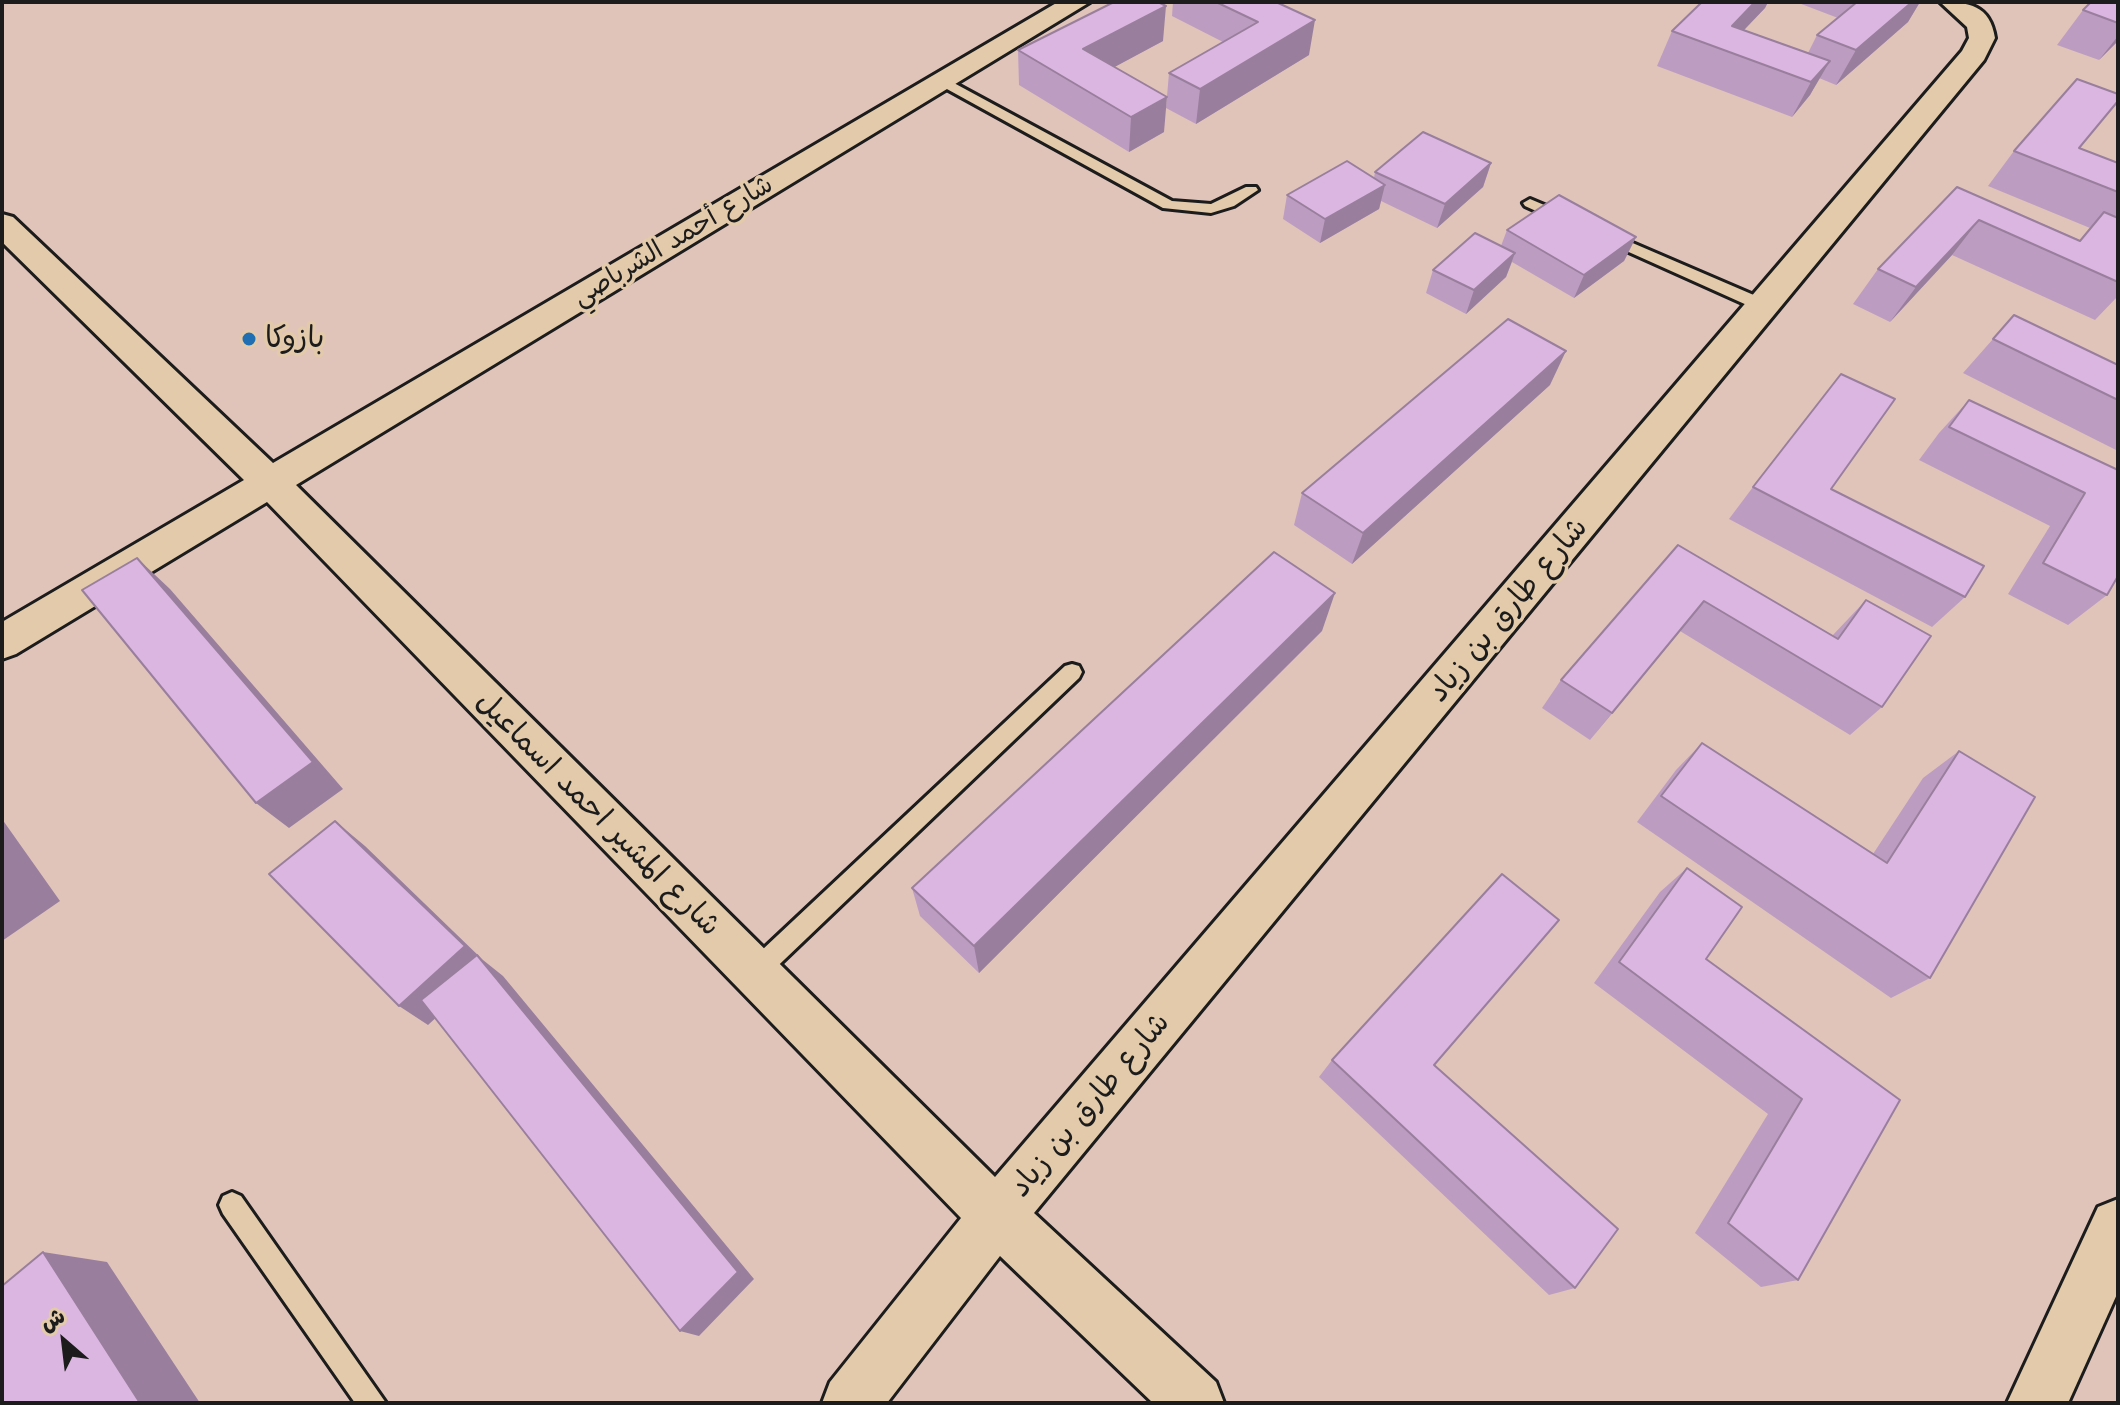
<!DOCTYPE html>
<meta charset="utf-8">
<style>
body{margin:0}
#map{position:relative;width:2120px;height:1405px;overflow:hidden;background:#e0c4ba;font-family:"Comic Neue","Playpen Sans Arabic",sans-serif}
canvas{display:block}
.frame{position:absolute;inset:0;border:4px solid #1c1c1c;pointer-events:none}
.north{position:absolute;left:24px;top:1301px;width:80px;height:80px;-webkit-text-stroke:6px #e2caaa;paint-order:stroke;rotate:332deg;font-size:22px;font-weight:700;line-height:32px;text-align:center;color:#1c1c1c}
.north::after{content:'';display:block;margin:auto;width:28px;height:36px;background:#1c1c1c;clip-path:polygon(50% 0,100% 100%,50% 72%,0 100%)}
</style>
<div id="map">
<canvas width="2120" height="1405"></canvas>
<div class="frame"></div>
<div class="north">ش</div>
</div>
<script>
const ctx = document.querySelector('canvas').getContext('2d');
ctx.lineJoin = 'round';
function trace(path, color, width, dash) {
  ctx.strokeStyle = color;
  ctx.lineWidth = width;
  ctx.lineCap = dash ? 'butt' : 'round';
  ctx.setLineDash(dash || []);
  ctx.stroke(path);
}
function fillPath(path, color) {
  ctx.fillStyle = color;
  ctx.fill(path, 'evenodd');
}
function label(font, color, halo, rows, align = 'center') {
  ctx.font = font + ' "Comic Neue","Playpen Sans Arabic",sans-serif';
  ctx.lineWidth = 7;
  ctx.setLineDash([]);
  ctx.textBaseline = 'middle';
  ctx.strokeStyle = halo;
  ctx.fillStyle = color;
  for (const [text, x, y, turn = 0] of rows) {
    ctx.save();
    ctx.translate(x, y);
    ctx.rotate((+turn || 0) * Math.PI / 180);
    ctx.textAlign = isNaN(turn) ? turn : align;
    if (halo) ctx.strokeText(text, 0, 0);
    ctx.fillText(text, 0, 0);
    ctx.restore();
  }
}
const lane = new Path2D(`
 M941,76L1172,201L1211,204L1246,187H1256L1258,190L1234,206L1211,213L1163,208L936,83V77Z
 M1530,199L1568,215L1570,218L1568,221H1558L1525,206L1523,203Z
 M1607,232L1770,302L1772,306L1764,311L1758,310L1602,240L1600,237Z
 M1072,664L1079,666L1082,672L1079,678L762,981L754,984L746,981L743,973L746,965L1065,666Z
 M232,1192L241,1196L386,1403H355L223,1214L219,1205L223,1196Z`);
const street = new Path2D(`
 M1058,2H1090L296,485L995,1177L1962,51L1969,38L1967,27L1940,2C1969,2 1990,5 1995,38L1984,60L1034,1213L1216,1382L1224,1403H1153L1000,1256L887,1403H822L830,1382L961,1218L267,502L16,654L2,659V622L244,480L2,242V214L13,217L273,463Z`);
const secondary = new Path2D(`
 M2118,1199V1292L2068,1403H2007L2098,1207Z`);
trace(lane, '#1c1c1c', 6);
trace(street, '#1c1c1c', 6);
trace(secondary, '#1c1c1c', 6);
fillPath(lane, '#e2caaa');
fillPath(street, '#e2caaa');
fillPath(secondary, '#e2caaa');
fillPath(new Path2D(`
 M1173,2H1276L1309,55L1196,124L1166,108L1169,73L1223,42L1172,16Z
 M1702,2H1768L1765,8L1744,30L1808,53L1817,35L1838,18L1796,2H1920L1908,22L1836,85L1819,78L1810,95L1792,117L1657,66L1672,31Z
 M2118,2V41L2099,60L2057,45L2083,10Z
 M1163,41L1114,67L1164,132L1129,152L1019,85L1018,50Z
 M2080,148L2118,163V296L2095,320L1952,255L1890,322L1853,304L1878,269L1957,187L2080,240L2090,228L1988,186L2014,151Z
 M1491,163L1483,187L1437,228L1381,201L1379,209L1320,243L1283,219L1287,195L1374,178L1375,172Z
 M1507,230L1636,237L1624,261L1574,298L1512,262L1506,277L1466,314L1426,293L1433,270L1501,246Z
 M1993,339L2118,365V451L1963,373Z
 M1550,385L1352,564L1294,525L1302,493Z
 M1969,400L2118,470L2107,595L2068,625L2008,594L2050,526L1919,460L1939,433Z
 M1753,487L1831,489L1965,597L1932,627L1729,519Z
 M1678,545L1832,636L1866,600L1882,707L1850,735L1680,631L1590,740L1542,708L1561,680Z
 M1322,631L979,973L920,916L912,888Z
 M1702,743L1873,854L1923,778L1959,751L1930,978L1891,998L1637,822L1676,770Z
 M1687,868L1706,959L1900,1100L1798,1280L1761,1287L1695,1233L1768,1114L1594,983L1660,892Z
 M1332,1060L1434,1065L1575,1288L1549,1295L1319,1077Z`), '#bc9dc1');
fillPath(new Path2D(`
 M1755,2H1768L1765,8L1725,50L1732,26Z
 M1912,2H1920L1908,22L1836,85L1856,50Z
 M1166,6L1163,41L1083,84V49Z
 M1315,20L1309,55L1196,124L1200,89Z
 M2118,36V41L2099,60Z
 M1830,61L1810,95L1792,117L1811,82Z
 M1167,97L1164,132L1129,152L1131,117Z
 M1491,163L1483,187L1437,228L1445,204Z
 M1385,185L1379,209L1320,243L1325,219Z
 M1979,220L1952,255L1890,322L1916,287Z
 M1636,237L1624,261L1574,298L1584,275Z
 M1515,253L1506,277L1466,314L1474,290Z
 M1566,351L1550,385L1352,564L1363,533Z
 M137,558L170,589L343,789L289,828L256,803Z
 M1335,593L1322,631L979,973L974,946Z
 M1704,601L1680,631L1590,740L1612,713Z
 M2,819L60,901L2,941Z
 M335,821L365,846L483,960L503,976L754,1279L699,1336L680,1331L489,969L428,1025L399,1006Z
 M43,1252L107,1262L200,1403H140Z`), '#997f9d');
const building = new Path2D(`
 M1114,2H1158L1166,6L1083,49L1167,97L1131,117L1018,50Z
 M1216,2H1276L1315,20L1200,89L1169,73L1258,22Z
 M1702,2H1755L1732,26L1830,61L1811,82L1672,31Z
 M1857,2H1912L1856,50L1817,35Z
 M2091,2H2118V23L2083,10Z
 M2077,79L2118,94V101L2079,148L2118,163V192L2014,151Z
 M1423,132L1491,163L1445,204L1375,172Z
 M1347,161L1385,185L1325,219L1287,195Z
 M1957,187L2080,241L2104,212L2118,218V282L1979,220L1916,287L1878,269Z
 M1559,195L1636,237L1584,275L1507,230Z
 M1475,233L1515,253L1474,290L1433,270Z
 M2014,315L2118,365V400L1993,339Z
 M1508,319L1566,351L1363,533L1302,493Z
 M1841,374L1895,399L1831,489L1984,566L1965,597L1753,487Z
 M1969,400L2118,470V576L2107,595L2043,563L2085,493L1949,427Z
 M1678,545L1838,639L1866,600L1931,636L1882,707L1704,601L1612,713L1561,680Z
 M1274,552L1335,593L974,946L912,888Z
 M137,558L313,762L256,803L82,590Z
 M1702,743L1887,863L1959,751L2035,797L1930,978L1661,796Z
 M335,821L465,946L399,1006L269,874Z
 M1687,868L1742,907L1706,959L1900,1100L1798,1280L1728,1223L1802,1099L1619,962Z
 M1502,874L1559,920L1434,1065L1618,1229L1575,1288L1332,1060Z
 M477,955L738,1272L680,1331L421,1000Z
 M43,1252L140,1403H2V1286Z`);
fillPath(building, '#dbb6e0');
trace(building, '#997f9d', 2);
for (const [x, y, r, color] of [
 [249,339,8,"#1f6fb2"]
]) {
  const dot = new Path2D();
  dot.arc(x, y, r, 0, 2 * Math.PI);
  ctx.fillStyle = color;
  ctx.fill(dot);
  trace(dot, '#e2caaa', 3);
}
label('26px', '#1c1c1c', '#e2caaa', [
 ["شارع أحمد الشرباصي",673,241,-31]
]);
label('30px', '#1c1c1c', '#e2caaa', [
 ["بازوكا",265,339]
], 'left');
label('30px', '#1c1c1c', '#e2caaa', [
 ["شارع طارق بن زياد",1508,610,-50],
 ["شارع المشير احمد اسماعيل",598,814,45],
 ["شارع طارق بن زياد",1090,1105,-50]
]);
</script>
